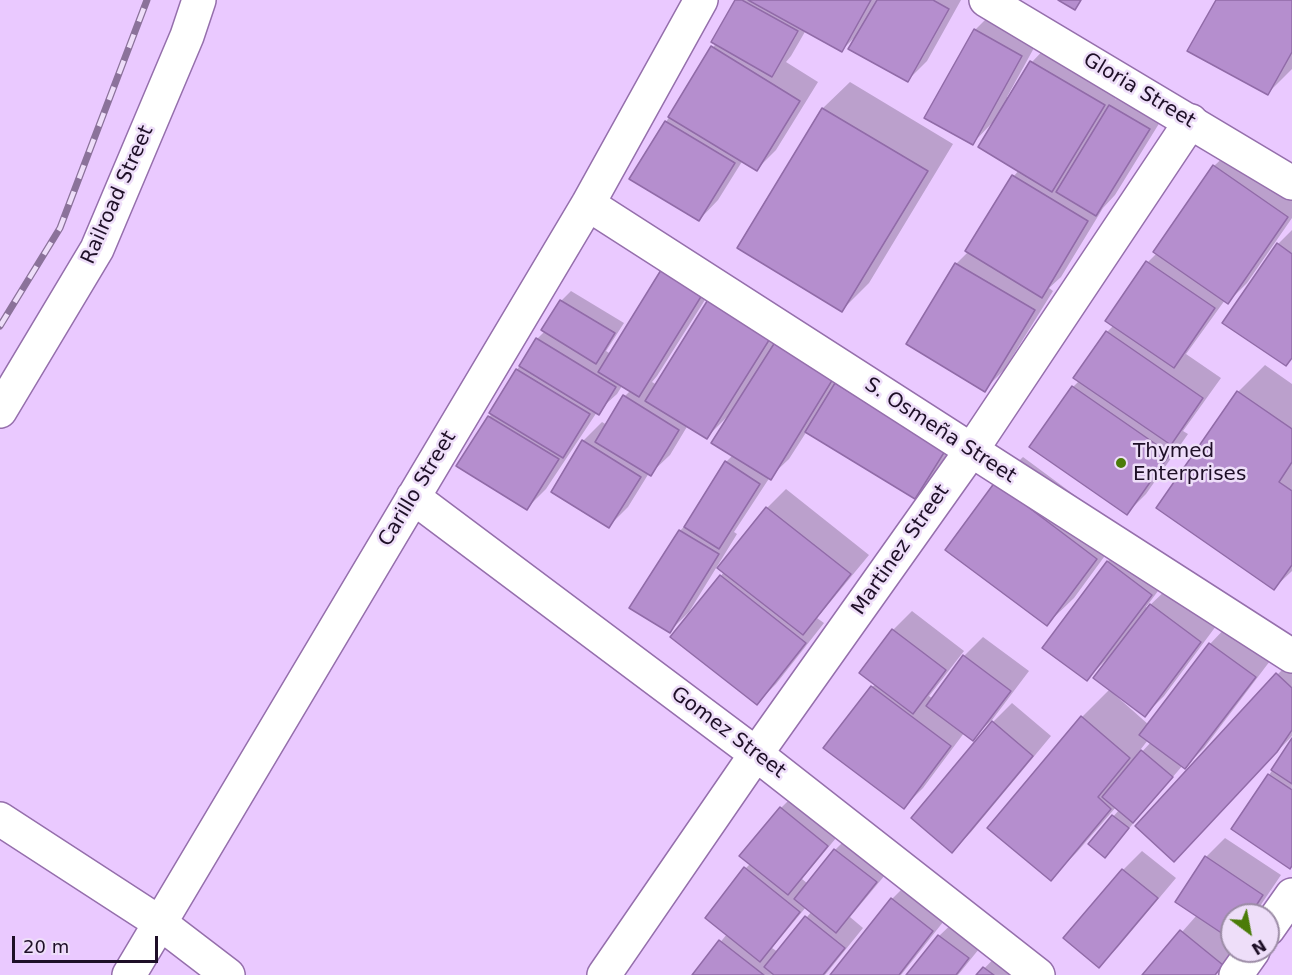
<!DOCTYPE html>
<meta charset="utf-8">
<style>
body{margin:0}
#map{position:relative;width:1292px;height:975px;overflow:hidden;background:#eac9ff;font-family:"DejaVu Sans",sans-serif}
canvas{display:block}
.north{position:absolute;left:1220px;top:903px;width:60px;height:60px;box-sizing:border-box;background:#eedef9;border:2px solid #9b8ba5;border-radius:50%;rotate:148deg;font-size:16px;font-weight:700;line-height:24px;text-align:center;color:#1e0f27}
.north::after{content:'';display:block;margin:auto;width:21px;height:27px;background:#4b7c09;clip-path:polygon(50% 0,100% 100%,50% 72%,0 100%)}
.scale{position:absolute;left:12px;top:936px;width:146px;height:27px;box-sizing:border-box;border:3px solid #1e0f27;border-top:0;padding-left:8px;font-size:18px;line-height:21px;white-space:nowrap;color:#1e0f27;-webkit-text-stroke:4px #eedef9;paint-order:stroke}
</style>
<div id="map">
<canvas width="1292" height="975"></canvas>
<div class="north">N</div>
<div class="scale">20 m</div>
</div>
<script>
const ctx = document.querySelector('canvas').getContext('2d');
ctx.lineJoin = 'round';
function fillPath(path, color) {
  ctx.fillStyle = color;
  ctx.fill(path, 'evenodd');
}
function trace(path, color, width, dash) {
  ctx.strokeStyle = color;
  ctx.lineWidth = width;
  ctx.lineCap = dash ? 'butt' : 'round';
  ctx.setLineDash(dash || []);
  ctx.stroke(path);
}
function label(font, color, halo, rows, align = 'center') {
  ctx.font = font + ' "DejaVu Sans",sans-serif';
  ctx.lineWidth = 5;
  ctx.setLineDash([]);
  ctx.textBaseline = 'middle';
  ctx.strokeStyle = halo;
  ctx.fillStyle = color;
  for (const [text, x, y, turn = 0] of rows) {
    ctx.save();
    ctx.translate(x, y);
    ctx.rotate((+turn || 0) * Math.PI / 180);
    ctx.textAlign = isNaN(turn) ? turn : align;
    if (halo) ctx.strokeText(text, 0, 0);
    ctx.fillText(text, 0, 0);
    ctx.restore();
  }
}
fillPath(new Path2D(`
 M736,0H961L927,61L908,80L857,35L842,50L806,30L791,56L786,62L818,82L776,150L757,169L743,160L718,200L699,220L666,122L716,43Z
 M1217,0H1292V69L1268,93Z
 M994,11L1040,37L1007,97L1009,98L1032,62L1051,42L1123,86L1115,100L1129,86L1168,109L1115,195L1103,208L1061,277L1049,288L1053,291L1004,370L984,390L956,264L969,251L1014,176L1019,170L992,123L973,143L975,30Z
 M850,82L953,144L869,283L842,310L739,247L823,108Z
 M1234,147L1292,187V218L1247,283L1228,302L1225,300L1186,354L1221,378L1183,431L1188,434L1146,494L1127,513L1073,387L1079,381L1107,332L1113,326L1107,321L1148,262L1157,253L1214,166Z
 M1292,230V358L1286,364L1278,244Z
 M720,276L657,376L652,382L657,385L789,317L774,344L797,320L854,355L837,382L963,432L934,478L915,497L807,431L789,459L770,477L734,532L737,534L689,612L670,631L680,531L689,521L726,462L733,455L729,415L707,437L688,425L670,455L650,474L649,473L628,507L609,526L583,441L602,422L607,425L625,396L630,391L622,386L617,394L597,412L546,489L527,508L458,465L492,413L517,370L537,339L545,331L543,330L561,301L571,291L624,323L606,351L611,354Z
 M1265,365L1292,384V571L1274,588L1238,392Z
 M1023,457L1123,531L1074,598L1047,624L996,483Z
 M786,489L869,555L817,618L824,623L776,684L757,703L721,576L767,508Z
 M1127,542L1170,575L1146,607L1147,608L1170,586L1219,622L1164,696L1145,715L1115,692L1114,694L1149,725L1210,644L1229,624L1273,657L1204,748L1185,767L1183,765L1114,846L1090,843L1119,810L1116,807L1077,852L1051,879L1082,717L1110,689V659L1108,658L1087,679L1044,647L1108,561ZM1148,740L1151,742L1139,755L1137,754Z
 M912,611L964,651L929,696L933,699L964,656L983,637L1029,671L992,720L972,739L964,733L923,788L904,807L872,687L876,684L893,630Z
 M1292,660V736L1174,860L1278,674Z
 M1012,703L1051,736L971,832L952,851L993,722Z
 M1292,741V865L1269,775Z
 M800,789L846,826L802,879L808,884L835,850L854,831L895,863L850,917L863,928L825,975H694L727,934L746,868L751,863L781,808ZM806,907L812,911L778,952L772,948Z
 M1225,838L1281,875L1254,915H1232V951H1236L1216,975H1144L1197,915L1206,857Z
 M1142,851L1176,878L1118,947L1099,966L1066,938L1123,870Z
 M911,880L951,912L901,975H832L892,899Z
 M959,917L987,939L958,975H908L939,936Z
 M1003,949L1037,975H978Z`), '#0003');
const building = new Path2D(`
 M735,0H742L798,31L772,77L711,42Z
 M748,0H871L842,52Z
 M877,0H933L949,9L908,82L848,49Z
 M1058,0H1081L1075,10Z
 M1216,0H1292V52L1268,95L1187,51Z
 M974,29L1022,56L973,145L924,118Z
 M711,46L800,101L757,171L668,117Z
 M1030,61L1105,105L1052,192L978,147Z
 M1109,105L1150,129L1096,216L1056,192Z
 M822,108L928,171L842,312L737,248Z
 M665,121L735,163L699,221L629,179Z
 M1213,165L1288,217L1228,304L1153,252Z
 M1012,175L1088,221L1042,298L965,251Z
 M1277,243L1292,254V358L1286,366L1222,323Z
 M1146,261L1215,308L1174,368L1105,321Z
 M955,263L1035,310L985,392L906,344Z
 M661,270L702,295L639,397L598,372Z
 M709,298L771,337L707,439L645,401Z
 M560,300L615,333L596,364L541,330Z
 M1106,331L1203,398L1171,445L1073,378Z
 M536,338L616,387L599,415L519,366Z
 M777,339L836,374L771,480L711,443Z
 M516,369L590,414L563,458L489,413Z
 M835,383L945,451L915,499L805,432Z
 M1072,386L1170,454L1127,515L1029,447Z
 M1237,391L1292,429V462L1279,482L1292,491V565L1274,590L1156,508Z
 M623,395L679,430L651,476L595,442Z
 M488,416L559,459L527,510L456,466Z
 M582,440L641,477L609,528L551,492Z
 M725,461L760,484L719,549L684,527Z
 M995,482L1097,559L1047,626L945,550Z
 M766,507L851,574L803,635L717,568Z
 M679,530L719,554L670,633L629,608Z
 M1107,561L1152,595L1087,681L1042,648Z
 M720,575L806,643L757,705L670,637Z
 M1150,604L1201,642L1145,717L1093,678Z
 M892,629L946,670L913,714L859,673Z
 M1209,643L1256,677L1185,769L1139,735Z
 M963,655L1011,691L973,741L926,706Z
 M1276,673L1292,688V730L1277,752L1174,862L1135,826Z
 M871,686L951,746L904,809L823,748Z
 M1081,716L1130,758L1098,797L1111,809L1051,881L987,828Z
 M992,721L1033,756L952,853L911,818Z
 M1292,738V784L1271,770Z
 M1141,750L1173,777L1133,823L1102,797Z
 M1268,774L1292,790V866L1290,869L1231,829Z
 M780,807L828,846L788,895L739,856Z
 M1112,815L1129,828L1105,858L1088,844Z
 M834,849L877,882L836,933L794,899Z
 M1205,856L1263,895L1250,915H1232V940L1175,902Z
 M744,867L800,912L760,962L705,918Z
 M1122,869L1158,898L1099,968L1063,938Z
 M891,898L933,931L899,975H830Z
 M805,916L845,948L823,975H774L764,967Z
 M1180,930L1223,965L1215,975H1142Z
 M938,935L969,958L956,975H906Z
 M719,940L764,975H692Z
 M983,967L994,975H976Z`);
fillPath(building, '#b58ece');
trace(building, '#916ba8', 1.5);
const minor = new Path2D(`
 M588,204L1292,656
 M0,411L97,249L187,36L199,0
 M413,497L756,754L1038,975
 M0,819L160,923L228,975
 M1268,929L1292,895
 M129,975L588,204L701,0
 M604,975L756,754L971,451L1191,121
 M1236,975L1253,951`);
const tertiary = new Path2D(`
 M986,0L1292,183`);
trace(minor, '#956fac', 36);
trace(tertiary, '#956fac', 36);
trace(minor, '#fff', 33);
trace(tertiary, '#fff', 33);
const rail = new Path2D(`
 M0,326L60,228L147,0`);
trace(rail, '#8b729a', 7);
trace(rail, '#eedef9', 4.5, [14]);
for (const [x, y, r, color] of [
 [1121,463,6,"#4b7c09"]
]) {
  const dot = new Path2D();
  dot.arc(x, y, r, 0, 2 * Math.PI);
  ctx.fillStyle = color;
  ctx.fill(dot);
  trace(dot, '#eedef9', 2);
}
label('20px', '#1e0f27', '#eedef9', [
 ["Gloria Street",1139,91,31],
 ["Railroad Street",118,195,-66],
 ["S. Osmeña Street",940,431,33],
 ["Carillo Street",418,489,-59],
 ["Martinez Street",901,550,-55],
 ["Gomez Street",728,733,37]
]);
label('20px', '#1e0f27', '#eedef9', [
 ["Thymed",1133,452],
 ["Enterprises",1133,475]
], 'left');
</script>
